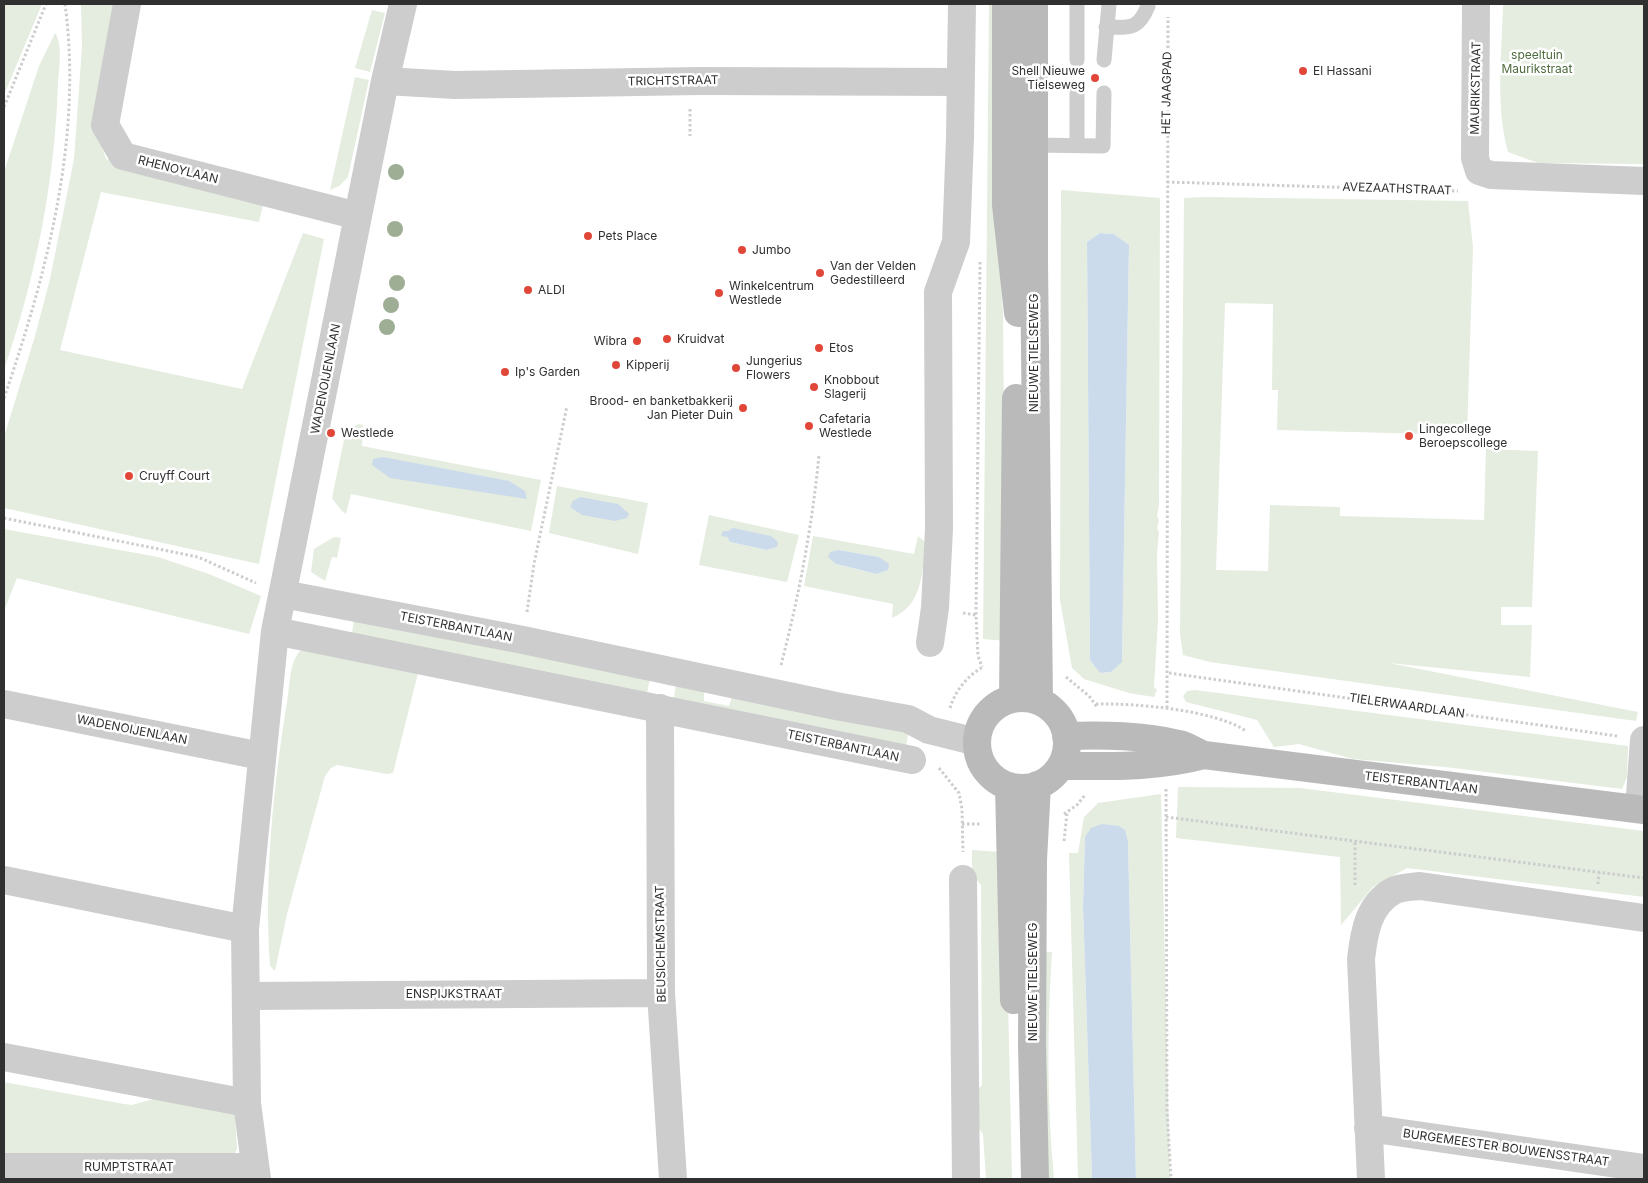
<!DOCTYPE html>
<style>
body{margin:0}
#map{position:relative;width:1648px;height:1183px;overflow:hidden;background:#fff;font-family:Inter,sans-serif}
canvas{display:block}
.frame{position:absolute;inset:0;border:5px solid #303030;pointer-events:none}
</style>
<div id="map">
<canvas width="1648" height="1183"></canvas>
<div class="frame"></div>
</div>
<script>
const ctx = document.querySelector('canvas').getContext('2d');
ctx.lineJoin = 'round';
function fillPath(path, color) {
  ctx.fillStyle = color;
  ctx.fill(path, 'evenodd');
}
function trace(path, color, width, dash) {
  ctx.strokeStyle = color;
  ctx.lineWidth = width;
  ctx.lineCap = dash ? 'butt' : 'round';
  ctx.setLineDash(dash || []);
  ctx.stroke(path);
}
function label(font, color, halo, rows, align = 'center') {
  ctx.font = font + ' Inter,sans-serif';
  ctx.lineWidth = 5;
  ctx.setLineDash([]);
  ctx.textBaseline = 'middle';
  ctx.strokeStyle = halo;
  ctx.fillStyle = color;
  for (const [text, x, y, turn = 0] of rows) {
    ctx.save();
    ctx.translate(x, y);
    ctx.rotate((+turn || 0) * Math.PI / 180);
    ctx.textAlign = isNaN(turn) ? turn : align;
    if (halo) ctx.strokeText(text, 0, 0);
    ctx.fillText(text, 0, 0);
    ctx.restore();
  }
}
fillPath(new Path2D(`
 M4,4H42L4,95Z
 M81,4H124L99,137L106,159L264,201L259,222L101,192L60,350L242,389L303,233L324,239L259,564L4,508V437L35,336L50,279L74,159L82,47Z
 M989,4H999L996,199L1003,314L1006,641L983,639Z
 M1503,4H1644V164L1538,163L1508,152C1495,105 1502,52 1503,4Z
 M372,10L385,13L370,72L355,68Z
 M55,33C63,45 59,68 58,82C55,181 36,276 4,370V172L39,66Z
 M355,77L369,80L348,177L339,186L330,190Z
 M1061,190L1160,198L1159,504L1157,516L1159,520L1157,528L1159,532L1157,553L1158,620L1154,687L1157,690L1154,697L1129,693L1084,679L1072,668L1060,600ZM1100,233L1114,234L1129,245L1122,661L1111,672L1100,673L1090,660L1087,242Z
 M1204,197L1468,201L1473,247L1467,435L1277,430L1278,390H1272L1273,304L1225,303L1216,570L1268,571L1270,505L1340,507V516L1484,520L1486,449L1538,451L1532,607H1501V625H1532L1530,677L1389,663L1638,712L1636,721L1274,671L1210,662L1183,655L1180,634L1184,198Z
 M359,424L363,425L362,446L541,480L531,531L351,494L346,514L341,510L332,498L346,430Z
 M557,486L648,503L638,554L549,533Z
 M709,515L799,535L787,582L699,565ZM727,537L777,547L767,550L730,542Z
 M4,529L158,557L209,574L261,596L249,634L17,578L4,611Z
 M813,536L914,554L918,536L926,543C922,572 923,605 892,618L893,604L804,586ZM839,550L879,557L888,570L877,574L836,564L832,558Z
 M334,537L341,538L337,558L332,557L325,581L311,572L314,549Z
 M354,619L650,678L647,693L352,634Z
 M304,650L418,673L393,773L387,774L337,765L331,768L325,776L287,914L275,971L270,966C264,879 273,788 287,702C290,686 289,663 300,651Z
 M676,685L704,690V701L729,706L732,696L909,729L906,747L673,702Z
 M1195,690L1628,746L1627,777L1622,789L1445,767L1353,759L1299,744L1274,747L1257,720L1186,702L1183,696L1187,691Z
 M1178,787L1300,788L1644,831V897L1407,868L1373,887L1341,925L1340,857L1176,838Z
 M1161,794L1170,1179H1136L1128,842L1085,837L1083,906L1092,1179H1078L1069,853H1078L1084,817L1098,803Z
 M972,850L1000,852L1006,910L1012,1179H986L983,1134L974,1123L973,1094L982,1085L981,885L972,874Z
 M1040,951L1052,952C1047,1028 1047,1103 1054,1179H1043Z
 M4,1082L124,1104L132,1105L153,1099L235,1114L237,1149L235,1153L4,1156Z`), '#e4eddf');
fillPath(new Path2D(`
 M1100,233L1114,234L1129,245L1122,662L1111,672L1100,673L1090,660L1087,242Z
 M383,457L509,481L525,491L527,499L390,478L372,465L373,459Z
 M580,497L618,504L629,514L627,518L615,521L582,515L570,507L573,501Z
 M733,528L771,536L778,542L777,547L767,550L730,542L727,537L721,536L723,531H728Z
 M839,550L879,557L889,564L888,570L877,574L836,564L828,557L830,552Z
 M1102,824L1119,826L1125,830L1128,842L1136,1179H1092L1083,906L1085,837L1091,828Z`), '#ccdbec');
trace(new Path2D(`
 M4,107L46,4
 M690,109V136
 M1167,182L1458,191
 M980,262L976,615L978,656L982,667
 M4,398C47,273 83,137 65,4
 M4,518L198,557L256,583
 M527,612L534,564L567,406
 M963,613L976,615
 M781,665C799,596 812,527 819,455
 M1169,673L1617,736
 M1066,677L1089,696L1097,707
 M1096,704C1135,703 1215,710 1246,731
 M950,708C955,691 968,675 983,667
 M1167,708L1168,17
 M939,768L959,793L962,809L963,852
 M1166,789L1167,1111L1171,1179
 M1064,814L1077,805L1085,795
 M1166,817L1644,878
 M962,824H982
 M1064,841L1067,813
 M1598,884L1599,872
 M1355,885V841`), '#cdcdcd', 3, [2.5, 2.5]);
trace(new Path2D(`
 M1077,4V60
 M1106,27C1129,27 1138,31 1148,6
 M1104,60L1109,4
 M1005,142L1033,145L1103,146L1104,93
 M1077,145V93`), '#cdcdcd', 15);
trace(new Path2D(`
 M127,4L105,125L123,156L358,216
 M1476,4L1475,158L1479,171L1491,175L1644,181
 M385,81L455,85L700,81L960,82
 M283,594L523,640L836,706L908,719L929,730L977,742
 M275,631L912,760
 M930,643L935,608L939,529L938,292L956,242L960,138L962,4
 M4,704L261,756
 M660,708L661,993L673,1179
 M1639,809L1644,740
 M963,879L966,1179
 M4,880L245,929
 M248,996L661,993
 M4,1057L247,1103
 M1368,1128L1644,1168
 M4,1167H255
 M257,1179L247,1103L245,929L275,631L385,81L403,4
 M1371,1179L1361,959C1364,933 1368,905 1393,891C1400,887 1412,887 1420,886L1644,918`), '#cdcdcd', 28);
trace(new Path2D(`
 M1006,4V205L1018,313
 M1034,4V263L1039,701
 M977 743a45 45 0 1 1 90 0a45 45 0 1 1-90 0Z
 M1013,699L1016,398
 M1066,736C1103,735 1143,735 1179,744C1188,746 1196,752 1204,755L1644,810
 M1061,766C1109,766 1156,768 1204,755
 M1009,786L1014,1000
 M1035,1179L1032,1045L1033,860L1037,785`), '#bababa', 28);
ctx.fillStyle = '#9dae95';
for (const [x, y] of [
 [396,172],
 [395,229],
 [397,283],
 [391,305],
 [387,327]
]) {
  ctx.beginPath();
  ctx.arc(x, y, 8, 0, 2 * Math.PI);
  ctx.fill();
}
for (const [x, y, r, color] of [
 [1303,71,5,"#e14739"],
 [1095,78,5,"#e14739"],
 [588,236,5,"#e14739"],
 [742,250,5,"#e14739"],
 [820,273,5,"#e14739"],
 [528,290,5,"#e14739"],
 [719,293,5,"#e14739"],
 [667,339,5,"#e14739"],
 [637,341,5,"#e14739"],
 [819,348,5,"#e14739"],
 [616,365,5,"#e14739"],
 [736,368,5,"#e14739"],
 [505,372,5,"#e14739"],
 [814,387,5,"#e14739"],
 [743,408,5,"#e14739"],
 [809,426,5,"#e14739"],
 [331,433,5,"#e14739"],
 [1409,436,5,"#e14739"],
 [129,476,5,"#e14739"]
]) {
  const dot = new Path2D();
  dot.arc(x, y, r, 0, 2 * Math.PI);
  ctx.fillStyle = color;
  ctx.fill(dot);
  trace(dot, '#fff', 2);
}
label('12px', '#4d6b3e', '#fff', [
 ["speeltuin",1537,55],
 ["Maurikstraat",1537,69]
]);
label('12px', '#303030', '#fff', [
 ["Shell Nieuwe",1085,71,"right"],
 ["Tielseweg",1085,85,"right"],
 ["El Hassani",1313,71],
 ["Pets Place",598,236],
 ["Jumbo",752,250],
 ["Van der Velden",830,266],
 ["Gedestilleerd",830,280],
 ["Winkelcentrum",729,286],
 ["Westlede",729,300],
 ["ALDI",538,290],
 ["Kruidvat",677,339],
 ["Wibra",627,341,"right"],
 ["Etos",829,348],
 ["Jungerius",746,361],
 ["Flowers",746,375],
 ["Kipperij",626,365],
 ["Ip's Garden",515,372],
 ["Knobbout",824,380],
 ["Slagerij",824,394],
 ["Brood- en banketbakkerij",733,401,"right"],
 ["Jan Pieter Duin",733,415,"right"],
 ["Cafetaria",819,419],
 ["Westlede",819,433],
 ["Lingecollege",1419,429],
 ["Beroepscollege",1419,443],
 ["Westlede",341,433],
 ["Cruyff Court",139,476]
], 'left');
label('12px', '#303030', '#fff', [
 ["TRICHTSTRAAT",673,81,-1],
 ["MAURIKSTRAAT",1476,88,-89],
 ["HET JAAGPAD",1167,93,-89],
 ["RHENOYLAAN",178,170,14],
 ["AVEZAATHSTRAAT",1397,189,2],
 ["NIEUWE TIELSEWEG",1034,353,-90],
 ["WADENOIJENLAAN",326,379,-79],
 ["TEISTERBANTLAAN",456,627,11],
 ["TIELERWAARDLAAN",1407,706,8],
 ["WADENOIJENLAAN",132,730,11],
 ["TEISTERBANTLAAN",843,746,12],
 ["TEISTERBANTLAAN",1421,783,7],
 ["BEUSICHEMSTRAAT",661,944,-91],
 ["NIEUWE TIELSEWEG",1033,982,-90],
 ["ENSPIJKSTRAAT",454,994],
 ["BURGEMEESTER BOUWENSSTRAAT",1506,1148,8],
 ["RUMPTSTRAAT",129,1167]
]);
</script>
